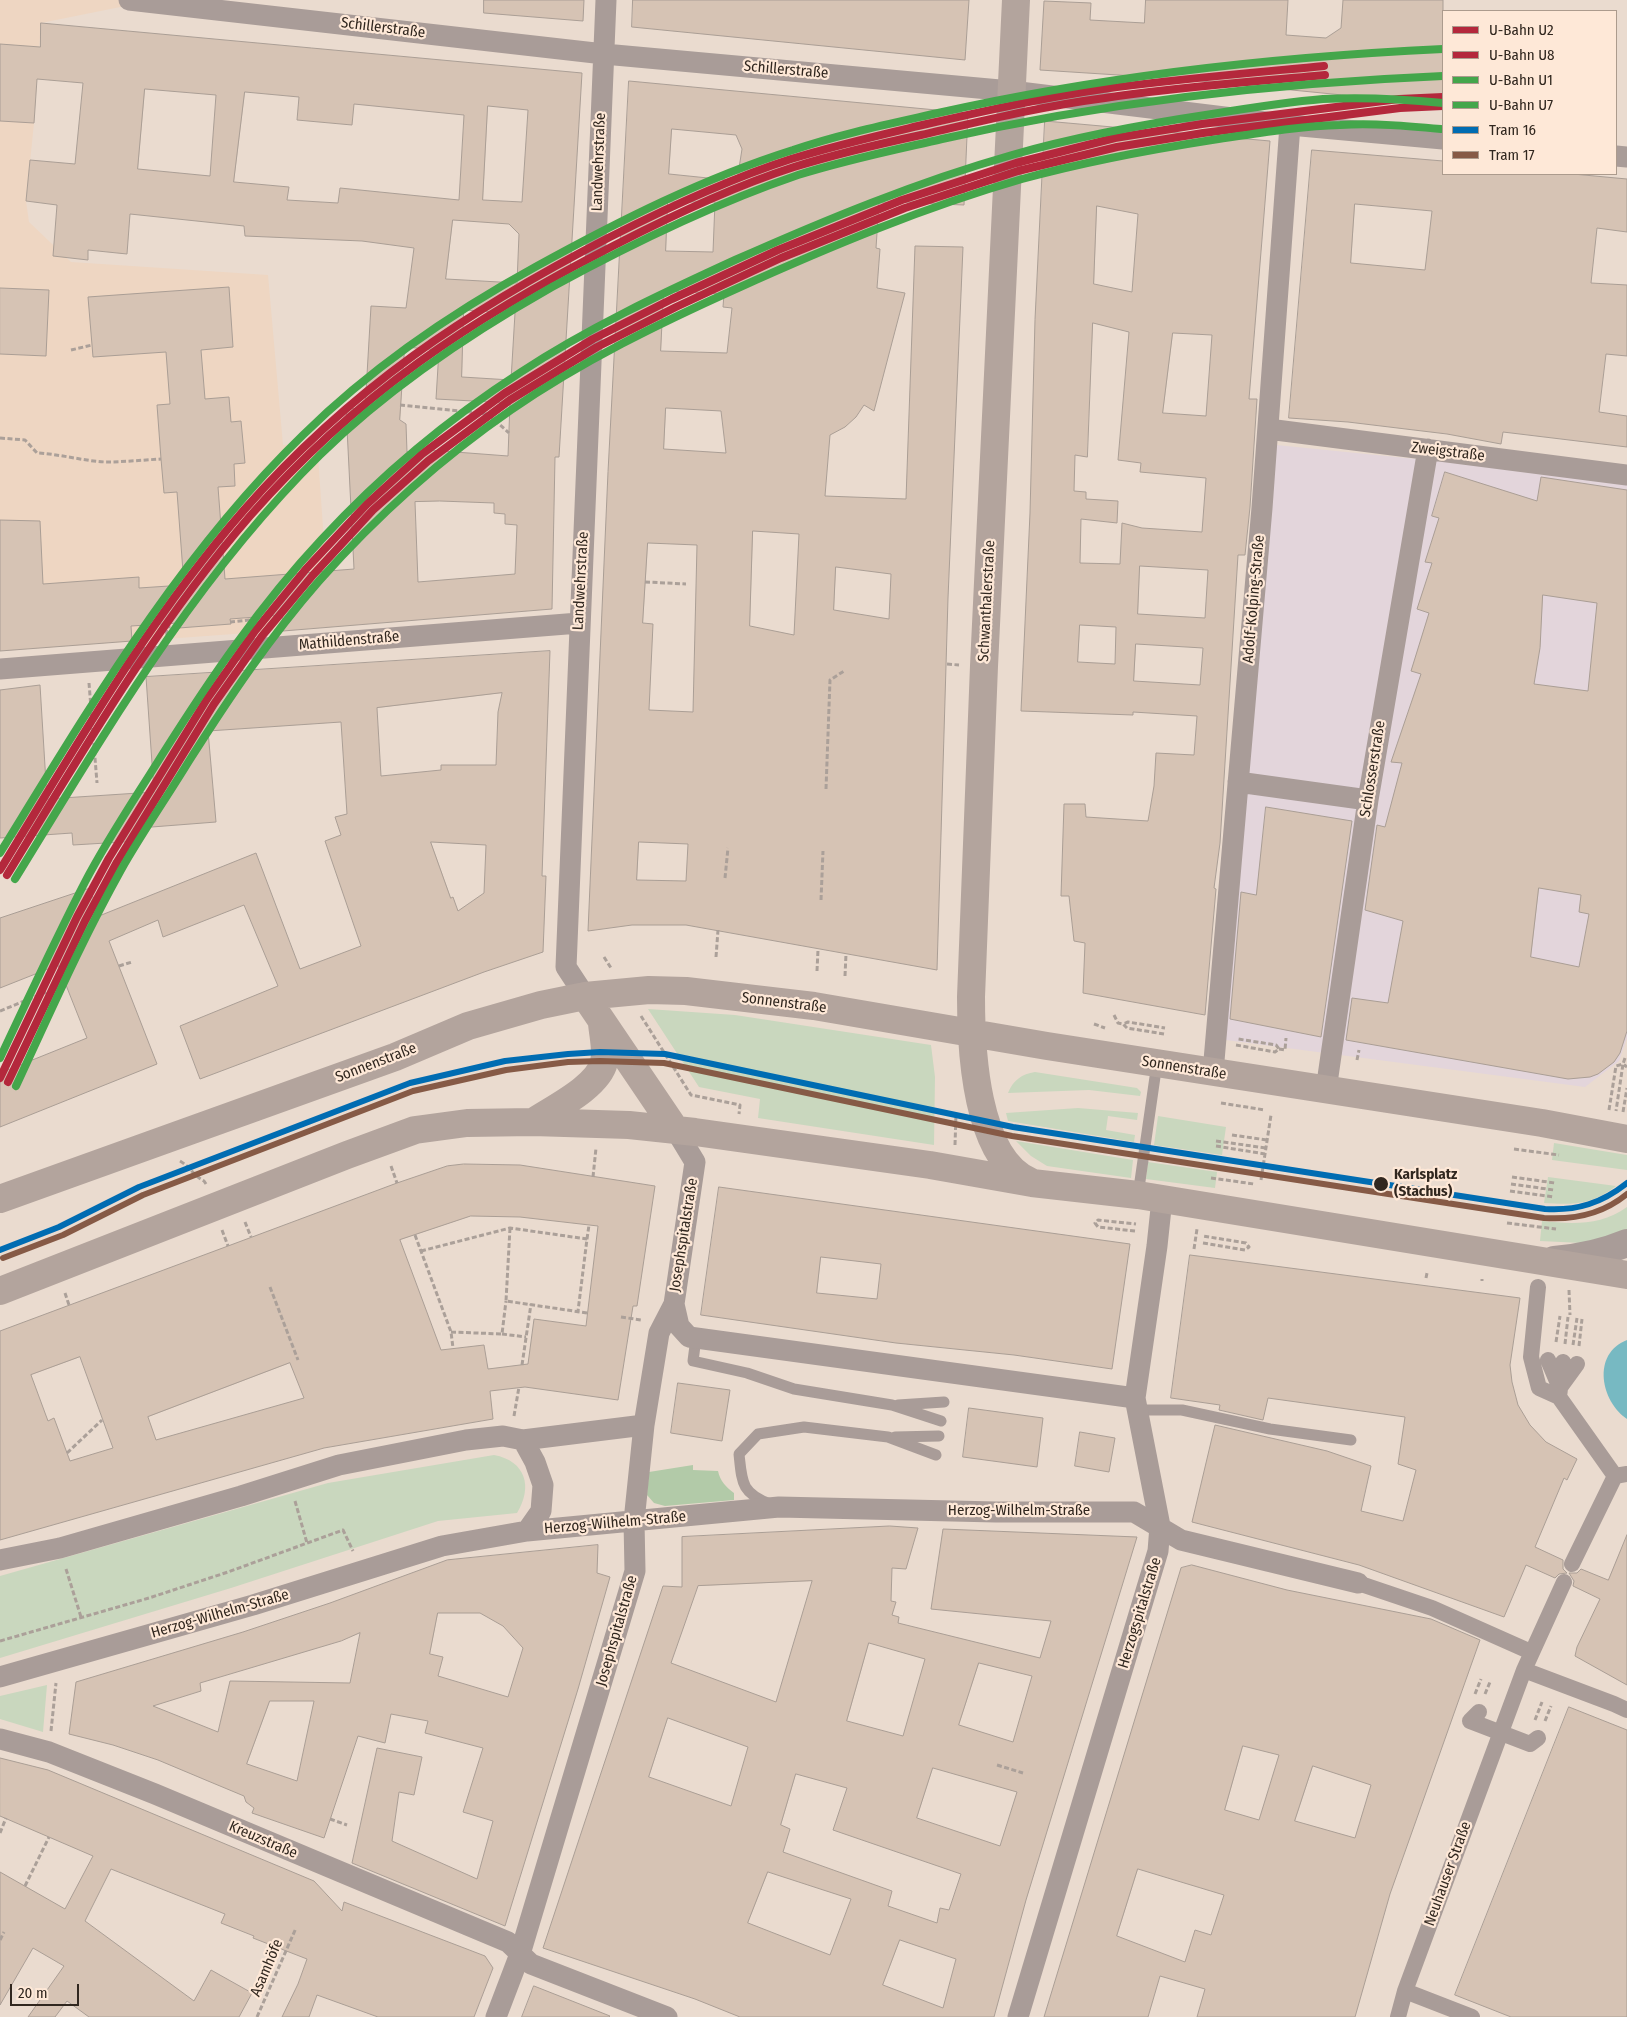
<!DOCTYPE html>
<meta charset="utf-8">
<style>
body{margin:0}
#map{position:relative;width:1627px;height:2017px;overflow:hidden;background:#eadbcf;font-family:"Fira Sans Condensed",sans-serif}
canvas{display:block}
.legend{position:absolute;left:1442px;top:10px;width:175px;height:165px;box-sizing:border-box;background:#fee8d7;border:1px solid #ac9b8d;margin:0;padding:6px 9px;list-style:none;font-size:15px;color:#31271f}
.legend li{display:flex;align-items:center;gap:10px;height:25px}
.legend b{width:25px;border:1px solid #ac9b8d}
.scale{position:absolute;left:10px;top:1984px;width:69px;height:22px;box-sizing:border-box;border:2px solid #31271f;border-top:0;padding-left:6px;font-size:15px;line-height:18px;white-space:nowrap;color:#31271f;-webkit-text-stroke:4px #fee8d7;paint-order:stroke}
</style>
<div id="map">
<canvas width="1627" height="2017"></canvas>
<ul class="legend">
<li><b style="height:6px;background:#b4283c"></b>U-Bahn U2</li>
<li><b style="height:6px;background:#b4283c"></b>U-Bahn U8</li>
<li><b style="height:6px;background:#44a64b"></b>U-Bahn U1</li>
<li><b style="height:6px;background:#44a64b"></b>U-Bahn U7</li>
<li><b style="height:6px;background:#006cb2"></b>Tram 16</li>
<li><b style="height:6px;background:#865a46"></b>Tram 17</li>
</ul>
<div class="scale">20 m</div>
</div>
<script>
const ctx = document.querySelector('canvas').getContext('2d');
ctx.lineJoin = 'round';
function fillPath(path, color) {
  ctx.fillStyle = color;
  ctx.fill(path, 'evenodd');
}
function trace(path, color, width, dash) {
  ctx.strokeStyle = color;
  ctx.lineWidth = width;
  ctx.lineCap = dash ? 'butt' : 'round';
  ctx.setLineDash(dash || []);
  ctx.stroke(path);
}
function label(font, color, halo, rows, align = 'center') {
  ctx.font = font + ' "Fira Sans Condensed",sans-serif';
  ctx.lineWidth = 4.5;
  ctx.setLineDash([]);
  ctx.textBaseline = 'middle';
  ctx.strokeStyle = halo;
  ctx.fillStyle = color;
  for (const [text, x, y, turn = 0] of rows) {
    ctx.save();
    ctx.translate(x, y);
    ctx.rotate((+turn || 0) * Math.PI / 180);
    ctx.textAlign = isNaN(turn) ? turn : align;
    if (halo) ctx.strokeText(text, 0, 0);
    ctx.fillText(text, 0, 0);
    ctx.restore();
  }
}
fillPath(new Path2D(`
 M1276,445L1627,480V1038L1619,1061L1585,1087L1218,1039Z`), '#e3d5db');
fillPath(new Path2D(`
 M0,0H155L41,23L34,123L26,201L29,222L71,262L268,275L283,445L317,442L330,627L0,651Z`), '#eed6c2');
fillPath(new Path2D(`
 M648,1009L735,1015L931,1045L935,1077L934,1145L758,1118L760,1099L699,1087Z
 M1035,1072L1137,1088L1141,1092L1140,1096L1089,1090L1008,1093C1013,1080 1022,1074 1035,1072Z
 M1078,1108L1138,1113L1137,1120L1108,1116L1106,1130L1135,1135L1134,1142L1008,1121L1006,1113Z
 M1158,1116L1226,1127L1222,1155L1154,1145Z
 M1016,1141L1133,1160L1131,1178L1047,1166L1031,1156Z
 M1554,1143L1627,1155V1170L1552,1160Z
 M1148,1162L1217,1172L1215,1188L1146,1179Z
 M1548,1177L1616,1186C1592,1205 1573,1205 1544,1203Z
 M1627,1207V1231L1582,1243L1540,1241L1542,1221C1572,1224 1601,1226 1627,1207Z
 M494,1455C526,1461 533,1487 517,1513L438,1521L231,1588L0,1658V1576L328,1483Z
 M47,1685L43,1732L0,1719V1696Z`), '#c9d7be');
fillPath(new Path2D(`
 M693,1465V1470L718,1471C720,1481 726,1487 734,1493V1500L665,1506L654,1503L647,1495L649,1472Z`), '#b2caa8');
fillPath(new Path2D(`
 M1627,1340V1419C1601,1402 1591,1354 1627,1340Z`), '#77b9c2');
const building = new Path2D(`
 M484,0H584L583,21L484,13Z
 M633,0H969L965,60L632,27Z
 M1146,0H1288L1286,35L1326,38L1341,28L1343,0H1443V105L1181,79L1040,70L1044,1L1091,3L1090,20L1144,23Z
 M41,23L582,73L559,457H555L552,609L283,631L282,615L230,619L231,624L179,628L178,623L131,626L132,641L0,651V520L40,521L43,584L139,577V588L184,585L177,492L164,493L161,459L157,405L170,404L166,352L93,357L88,297L229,287L233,347L201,350L205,399L229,397L231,422L241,421L245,463L234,464L235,486L218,487L225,579L354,569L346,408L365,409L371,306L406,308L414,248L362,241L245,236L244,226L130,214L127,254L88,250V260L53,256L57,205L26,201L30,160L75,164L83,83L37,79L34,123L0,121V44L40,47ZM145,89L216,95L210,176L138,169ZM245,92L299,97L297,120L352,125L354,104L464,115L459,200L340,188L338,203L287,200L289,187L234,182ZM488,106L528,110L522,202L483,200ZM453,220L509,224L519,234L517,283L446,279ZM464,310L515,313L511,380L462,377ZM405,347L439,350L436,399L510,403L508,456L429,450L407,452L406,424L400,420ZM440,501L494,503V513L505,514V524L517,525L515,574L418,582L415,502Z
 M629,81L968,113L964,205L915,203V202L879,203L876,248L880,249L877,288L905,293L874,411L864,405L856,417L845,427L830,435L825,496L906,499L915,246L963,247L948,598L937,970L686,925H632L588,931L608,472ZM672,129L736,135L742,149L737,181L669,174ZM668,202H715L713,252L666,251ZM664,291L724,294L723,307L732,308L727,353L661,351ZM666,408L721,411L726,453L664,449ZM753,531L799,534L794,635L750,626ZM648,543L697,545L693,712L649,710L653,624L643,623ZM836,567L891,574L889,619L834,610ZM639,842L688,844L686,881L637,880Z
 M1045,121L1270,141L1249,399H1257L1250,507L1245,555H1238L1220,843L1214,888L1216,889L1205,1015L1083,993L1085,943L1074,941L1069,896H1061L1064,804H1085L1086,817L1148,821L1154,786L1156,753L1194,755L1197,716L1133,712V715L1021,711L1030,513L1035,320ZM1097,206L1138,214L1132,292L1094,284ZM1093,323L1129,332L1118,460L1141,463L1140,472L1206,478L1202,532L1142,528L1122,523L1120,564L1080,563L1081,519L1117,523L1118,501L1086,499V492L1074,491L1075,455L1087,457ZM1173,333L1212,335L1206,416L1163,413ZM1140,566L1208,570L1205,618L1138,614ZM1080,625L1116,627L1115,664L1078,662ZM1136,644L1203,648L1200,685L1134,681Z
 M1312,150L1443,161V174H1573L1627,179V232L1597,228L1591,283L1627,285V356L1606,354L1599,412L1627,416V447L1503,432L1501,444L1447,434L1348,422L1289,418ZM1355,204L1432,211L1425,270L1351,263Z
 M0,288L49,290L46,356L0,354Z
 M1445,472L1537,501L1541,477L1627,490V1031L1620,1053L1614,1062L1598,1074L1590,1077L1568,1079L1346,1040L1352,998L1388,1003L1403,921L1365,910L1377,825L1385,827L1402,763L1391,762L1421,674L1411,671L1429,613L1417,609L1432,563L1425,562L1439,518L1432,516ZM1543,595L1597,603L1588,691L1534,684L1540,648ZM1539,888L1581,895L1579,912L1589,914L1579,967L1531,957Z
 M550,651L542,876H546L543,952L484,972L200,1079L180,1026L278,986L244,905L163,937L158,920L109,941L157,1064L0,1127V1073L87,1038L58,965L0,988V918L90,888L99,916L256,853L300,969L361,946L325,841L341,835L335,817L347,814L341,722L208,731L216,822L139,828V841L73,845L72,833L0,838V690L40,685L47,799L154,792L146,677ZM502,693L498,712L496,765H441V770L381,776L377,708ZM431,842L486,845L484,893L458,911L453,897L451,898Z
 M1266,807L1352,821L1321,1037L1230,1019L1241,892L1256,895Z
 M464,1164L520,1165L655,1186L637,1306H633L618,1400L525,1387L490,1391L493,1419L324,1448L0,1540V1331L397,1183L447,1166ZM471,1216L520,1217L598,1226L586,1326L534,1319L528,1364L488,1369L484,1345L441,1350L400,1240ZM80,1357L113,1448L70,1461L54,1418L48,1421L31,1375ZM290,1363L304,1398L156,1440L148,1417Z
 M719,1187L1130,1244L1112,1369L1014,1355L896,1343L701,1315ZM821,1257L881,1264L877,1299L817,1293Z
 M1190,1255L1520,1298L1510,1365L1512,1382L1518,1405L1530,1425L1546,1442L1577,1459L1567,1480L1564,1478L1535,1547L1563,1560V1569L1567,1573L1559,1574L1555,1578L1526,1565L1504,1617L1359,1565L1192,1522L1215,1425L1327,1451L1371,1466L1361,1511L1403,1521L1416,1470L1398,1464L1405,1417L1268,1398L1263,1420L1219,1410L1220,1405L1171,1398Z
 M678,1383L730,1390L722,1441L671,1433Z
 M969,1408L1043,1418L1037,1467L963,1457Z
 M1080,1432L1115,1438L1109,1472L1075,1466Z
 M890,1526L918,1528L906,1569L892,1568L891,1601L896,1602L892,1615L899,1617L898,1623L1040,1658L1051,1621L931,1609L943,1529L1137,1537L1026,1900L994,2017H740L695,1999L543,1948L663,1586L682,1587V1537ZM812,1581L776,1702L671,1663L698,1586ZM869,1643L925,1659L903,1736L847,1721ZM979,1663L1032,1676L1013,1742L959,1725ZM668,1718L748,1747L731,1806L649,1777ZM933,1768L1017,1792L1000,1846L917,1818ZM796,1774L847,1788L833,1830L961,1874L949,1910L940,1908L937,1923L888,1906L892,1891L783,1852L790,1829L781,1825ZM768,1872L851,1899L830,1955L748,1923ZM900,1940L956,1959L943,2008L883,1985Z
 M1627,1535V1685L1575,1656L1577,1647L1600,1599L1573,1586L1574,1581L1569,1573H1577L1581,1569L1608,1580Z
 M598,1545L597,1573L610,1577L578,1689L505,1926L352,1863L377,1748L422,1757L414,1795L399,1792L392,1841L477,1879L493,1821L463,1812L483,1748L425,1733L428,1721L391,1714L385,1743L358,1736L324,1838L252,1813L254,1808L246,1802L244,1796L208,1781L158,1760L113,1745L69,1734L76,1682L243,1632L330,1603L447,1560ZM438,1613H480L503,1626L523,1648L508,1697L438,1676L443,1657L430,1654ZM360,1633L350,1683L230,1681L218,1732L153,1706L201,1691L200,1683L341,1641ZM270,1701H314L297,1781L247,1764Z
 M1192,1565L1287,1590L1431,1619L1480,1640L1390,1894L1355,2017H1197L1205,1989L1160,1976L1148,2017H1044L1181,1568ZM1243,1746L1279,1755L1259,1820L1225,1810ZM1313,1766L1371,1785L1355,1838L1295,1821ZM1138,1869L1224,1895L1211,1935L1195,1930L1185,1962L1117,1936Z
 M1569,1707L1627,1730V2017H1511L1455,1995Z
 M0,1758L48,1770L314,1881L342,1911L344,1902L485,1956L493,1968L474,2017H378L317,1995L309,2017H282L298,1984L307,1959L253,1938L254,1936L221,1923L225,1914L111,1869L85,1921L194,2001L211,1970L252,1993L239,2017H89L67,2001L55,2017H28L64,1966L33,1948L0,2005V1872L65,1909L93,1856L0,1816Z
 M534,1986L610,2016L609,2017H522Z`);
fillPath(building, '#d6c3b4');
trace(building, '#aa9e95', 1);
trace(new Path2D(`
 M71,350L92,345
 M400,405L488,414L509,433
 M0,438L25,440L37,453C60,454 83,461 106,462C124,462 143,460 161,459
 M645,582L686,584
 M230,622L249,620V629
 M167,635L166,627L179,626
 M947,664L959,665
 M89,683L97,783
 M826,789L830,680L844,671
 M725,878L728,848
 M821,900L823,851
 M604,957L611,968
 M716,957L718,930
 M119,966L132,962
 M817,971L818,950
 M845,976L846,954
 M0,1011L66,984
 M1114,1015L1118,1023L1123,1024
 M641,1016L691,1095L740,1105L739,1114
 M1094,1024L1105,1028
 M1164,1034L1127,1028L1123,1024L1128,1022L1165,1028
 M1236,1045L1275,1052L1279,1049L1276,1045L1238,1039
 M1279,1049L1285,1050L1286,1038
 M1625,1058L1623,1064L1627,1067
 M1357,1060L1359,1050
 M1221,1103L1265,1110
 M1609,1110L1616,1066L1623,1064L1616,1111
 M1623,1112L1627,1088
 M1232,1135L1267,1140
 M1216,1141L1266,1148
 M955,1145L956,1114
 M1216,1146L1265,1154
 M1514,1149L1559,1155
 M180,1161C190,1167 194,1176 204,1181L206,1184
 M391,1166L397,1183
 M593,1177L596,1148
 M1512,1177L1555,1183
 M1211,1178L1254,1184
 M1261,1180L1271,1115
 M1511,1184L1554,1190
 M1510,1191L1554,1197
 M245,1222L251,1237
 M1507,1223L1556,1229
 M510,1228L506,1301L587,1313
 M222,1230L228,1246
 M1135,1231L1098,1227L1095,1223L1098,1220L1136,1224
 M415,1235L451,1332L453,1348
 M587,1239L589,1225
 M1203,1243L1245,1250L1249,1247L1246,1243L1203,1236
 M1194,1249L1197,1229
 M421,1251L510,1228L587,1239L578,1311
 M1426,1278L1427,1273
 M1482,1281V1279
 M270,1287L298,1360
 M1569,1290L1570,1315
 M65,1293L69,1305
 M621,1317L641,1320
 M451,1332L502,1334L506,1301
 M502,1334L526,1337
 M1556,1342L1560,1316
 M1565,1344L1568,1317
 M1573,1345L1577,1318
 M1579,1346L1582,1319
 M522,1365L531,1304
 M514,1416L519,1387
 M67,1453L102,1420
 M295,1501L307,1543
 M66,1569L81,1617
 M0,1641L149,1598L228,1572L343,1530L353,1551
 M1475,1694L1481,1679
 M1485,1694L1490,1682
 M1535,1720L1542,1702
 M1545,1721L1551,1706
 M51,1731L56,1683
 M997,1765L1023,1773
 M330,1819L347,1825
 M0,1833L6,1818
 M25,1886L49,1837
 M0,1940L4,1932
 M257,2017L296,1928`), '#aba099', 3, [5, 2.5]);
trace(new Path2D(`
 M1138,1195L1157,1063
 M696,1338L693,1361L747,1373L794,1389L892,1405L941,1421
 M898,1405L944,1402
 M1136,1410H1182L1270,1429L1351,1440
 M895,1437L939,1436
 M770,1504C741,1493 742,1482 739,1454L758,1434L804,1427L888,1437L936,1455`), '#a99c98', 11);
trace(new Path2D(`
 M1538,1287L1531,1357L1539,1388L1559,1397L1615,1476L1627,1474
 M1548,1360L1559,1386
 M1561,1386L1577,1364
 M1559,1397L1563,1362
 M1572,1564L1615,1476
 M1358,1583L1432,1608L1531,1652
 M1524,1670L1614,1704L1627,1710
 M1479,1712L1470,1721L1530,1744L1538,1738
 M1405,1991L1472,2017
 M1398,2017L1405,1991L1524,1670L1564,1582`), '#a99c98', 16);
trace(new Path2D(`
 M129,0L604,54L1011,91L1290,125L1443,139
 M1616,156L1627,157
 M1268,429L1627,475
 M0,669L579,623
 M1238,782L1368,800
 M585,996L566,967L606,0
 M1213,1072L1262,508L1290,125
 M1326,1090L1368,800L1428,449
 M674,1304L679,1326L689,1337L1135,1398
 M523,1440L535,1462L543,1485L541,1511L527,1531
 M0,1560L60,1548L241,1496L339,1465L466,1440L503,1436L523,1440L644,1425
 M0,1677L253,1605L442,1546L527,1531L779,1507L996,1512H1134L1181,1540L1358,1583
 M0,1739L49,1752L155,1794L508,1942L531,1964L667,2017
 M496,2017L520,1954L635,1571L634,1521L644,1425L659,1333L674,1304L695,1162L675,1129
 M1018,2017L1158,1551L1160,1526L1135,1398L1157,1246L1162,1199`), '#a99c98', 21);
trace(new Path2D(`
 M1554,1260C1579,1258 1603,1253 1627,1243`), '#a99c98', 28);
trace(new Path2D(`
 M1016,0L984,666L971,997C971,1048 975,1159 1031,1182
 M585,996L675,1129
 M533,1122C554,1108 598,1087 604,1062C607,1050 603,1036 602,1023
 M0,1199L395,1057L468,1026L541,1005L585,996L649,990L686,991L814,1006L1047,1046L1542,1123L1627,1139
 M0,1291L347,1155L415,1130L467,1123L533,1122L629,1125L695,1132L930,1165L1032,1183L1138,1195L1627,1275`), '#b3a49d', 28);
trace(new Path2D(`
 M0,1250L59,1227L139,1187L410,1083L505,1061L568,1054L600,1052L665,1054L1013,1127L1545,1209C1577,1211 1602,1203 1627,1183`), '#006cb2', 6);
trace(new Path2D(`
 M3,1258L63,1235L143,1195L413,1091L506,1070L568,1062L600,1061L664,1063L1012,1136L1544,1218C1574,1220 1603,1214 1627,1194`), '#865a46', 6);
trace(new Path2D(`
 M0,870C76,746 148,620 244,510C351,388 467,311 610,237C669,207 729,179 791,159C833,146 876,136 918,126C980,112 1041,98 1103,89C1177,79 1250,73 1324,66
 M0,1078L77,917L109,858L207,699L255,631L306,569L367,504L422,454L505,393L593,339L672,299L778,250L902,200L1016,163L1115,138L1202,124L1399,99L1443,97`), '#b4283c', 8);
trace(new Path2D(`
 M7,875C83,751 155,626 250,516C356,395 472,318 615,245C673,215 732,187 794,167C836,154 879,144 921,135C982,121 1043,106 1105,98C1178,87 1252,82 1325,75
 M8,1082L85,921L117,862L214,704L262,636L313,575L373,510L428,461L510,400L597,347L676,307L781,258L905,208L1018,171L1117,147L1203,133L1400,108L1443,106`), '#b4283c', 8);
trace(new Path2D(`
 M0,853C90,707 179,555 303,435C372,367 453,312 537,266C619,221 704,178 793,150C840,134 889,124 938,113C1103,76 1273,57 1443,49
 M0,1058C28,999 55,940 85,882C108,838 136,797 162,755C210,679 260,605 322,539C381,475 448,419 521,372C588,328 661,294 735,260C825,220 917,182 1012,155C1078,136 1145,124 1212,114C1249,108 1286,102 1323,99C1363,97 1403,99 1443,103`), '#44a64b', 8);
trace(new Path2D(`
 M15,879C106,731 195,578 320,455C388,388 469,334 552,287C631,244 713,204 798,175C845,160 894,150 942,139C1106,102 1275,83 1443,76
 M16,1086C50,1013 82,940 121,870C142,833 167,797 189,761C229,698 270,637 319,581C376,517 440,459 511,410C582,361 660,323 738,288C831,246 925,207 1022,179C1084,162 1148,150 1212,140C1254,134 1297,126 1340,125C1374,123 1408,126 1441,129`), '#44a64b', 8);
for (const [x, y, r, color] of [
 [1381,1184,8,"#31271f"]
]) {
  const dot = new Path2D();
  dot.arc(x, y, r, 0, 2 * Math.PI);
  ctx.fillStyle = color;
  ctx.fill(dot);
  trace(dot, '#fee8d7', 2);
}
label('15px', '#31271f', '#fee8d7', [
 ["Schillerstraße",383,28,7],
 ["Schillerstraße",786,70,5],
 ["Landwehrstraße",599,162,-88],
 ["Zweigstraße",1448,452,7],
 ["Landwehrstraße",581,581,-87],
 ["Adolf-Kolping-Straße",1254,599,-85],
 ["Schwanthalerstraße",987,601,-87],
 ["Mathildenstraße",349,641,-5],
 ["Schlosserstraße",1373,769,-81],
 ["Sonnenstraße",784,1003,7],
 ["Sonnenstraße",376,1063,-21],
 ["Sonnenstraße",1184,1068,9],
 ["Josephspitalstraße",684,1235,-81],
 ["Herzog-Wilhelm-Straße",1019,1511],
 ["Herzog-Wilhelm-Straße",615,1523,-5],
 ["Herzogspitalstraße",1140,1613,-73],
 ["Herzog-Wilhelm-Straße",220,1614,-16],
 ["Josephspitalstraße",617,1631,-74],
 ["Kreuzstraße",263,1840,23],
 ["Neuhauser Straße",1448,1874,-70],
 ["Asamhöfe",267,1968,-67]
]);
label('bold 15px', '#31271f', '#fee8d7', [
 ["Karlsplatz",1394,1175],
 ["(Stachus)",1394,1192]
], 'left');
</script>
